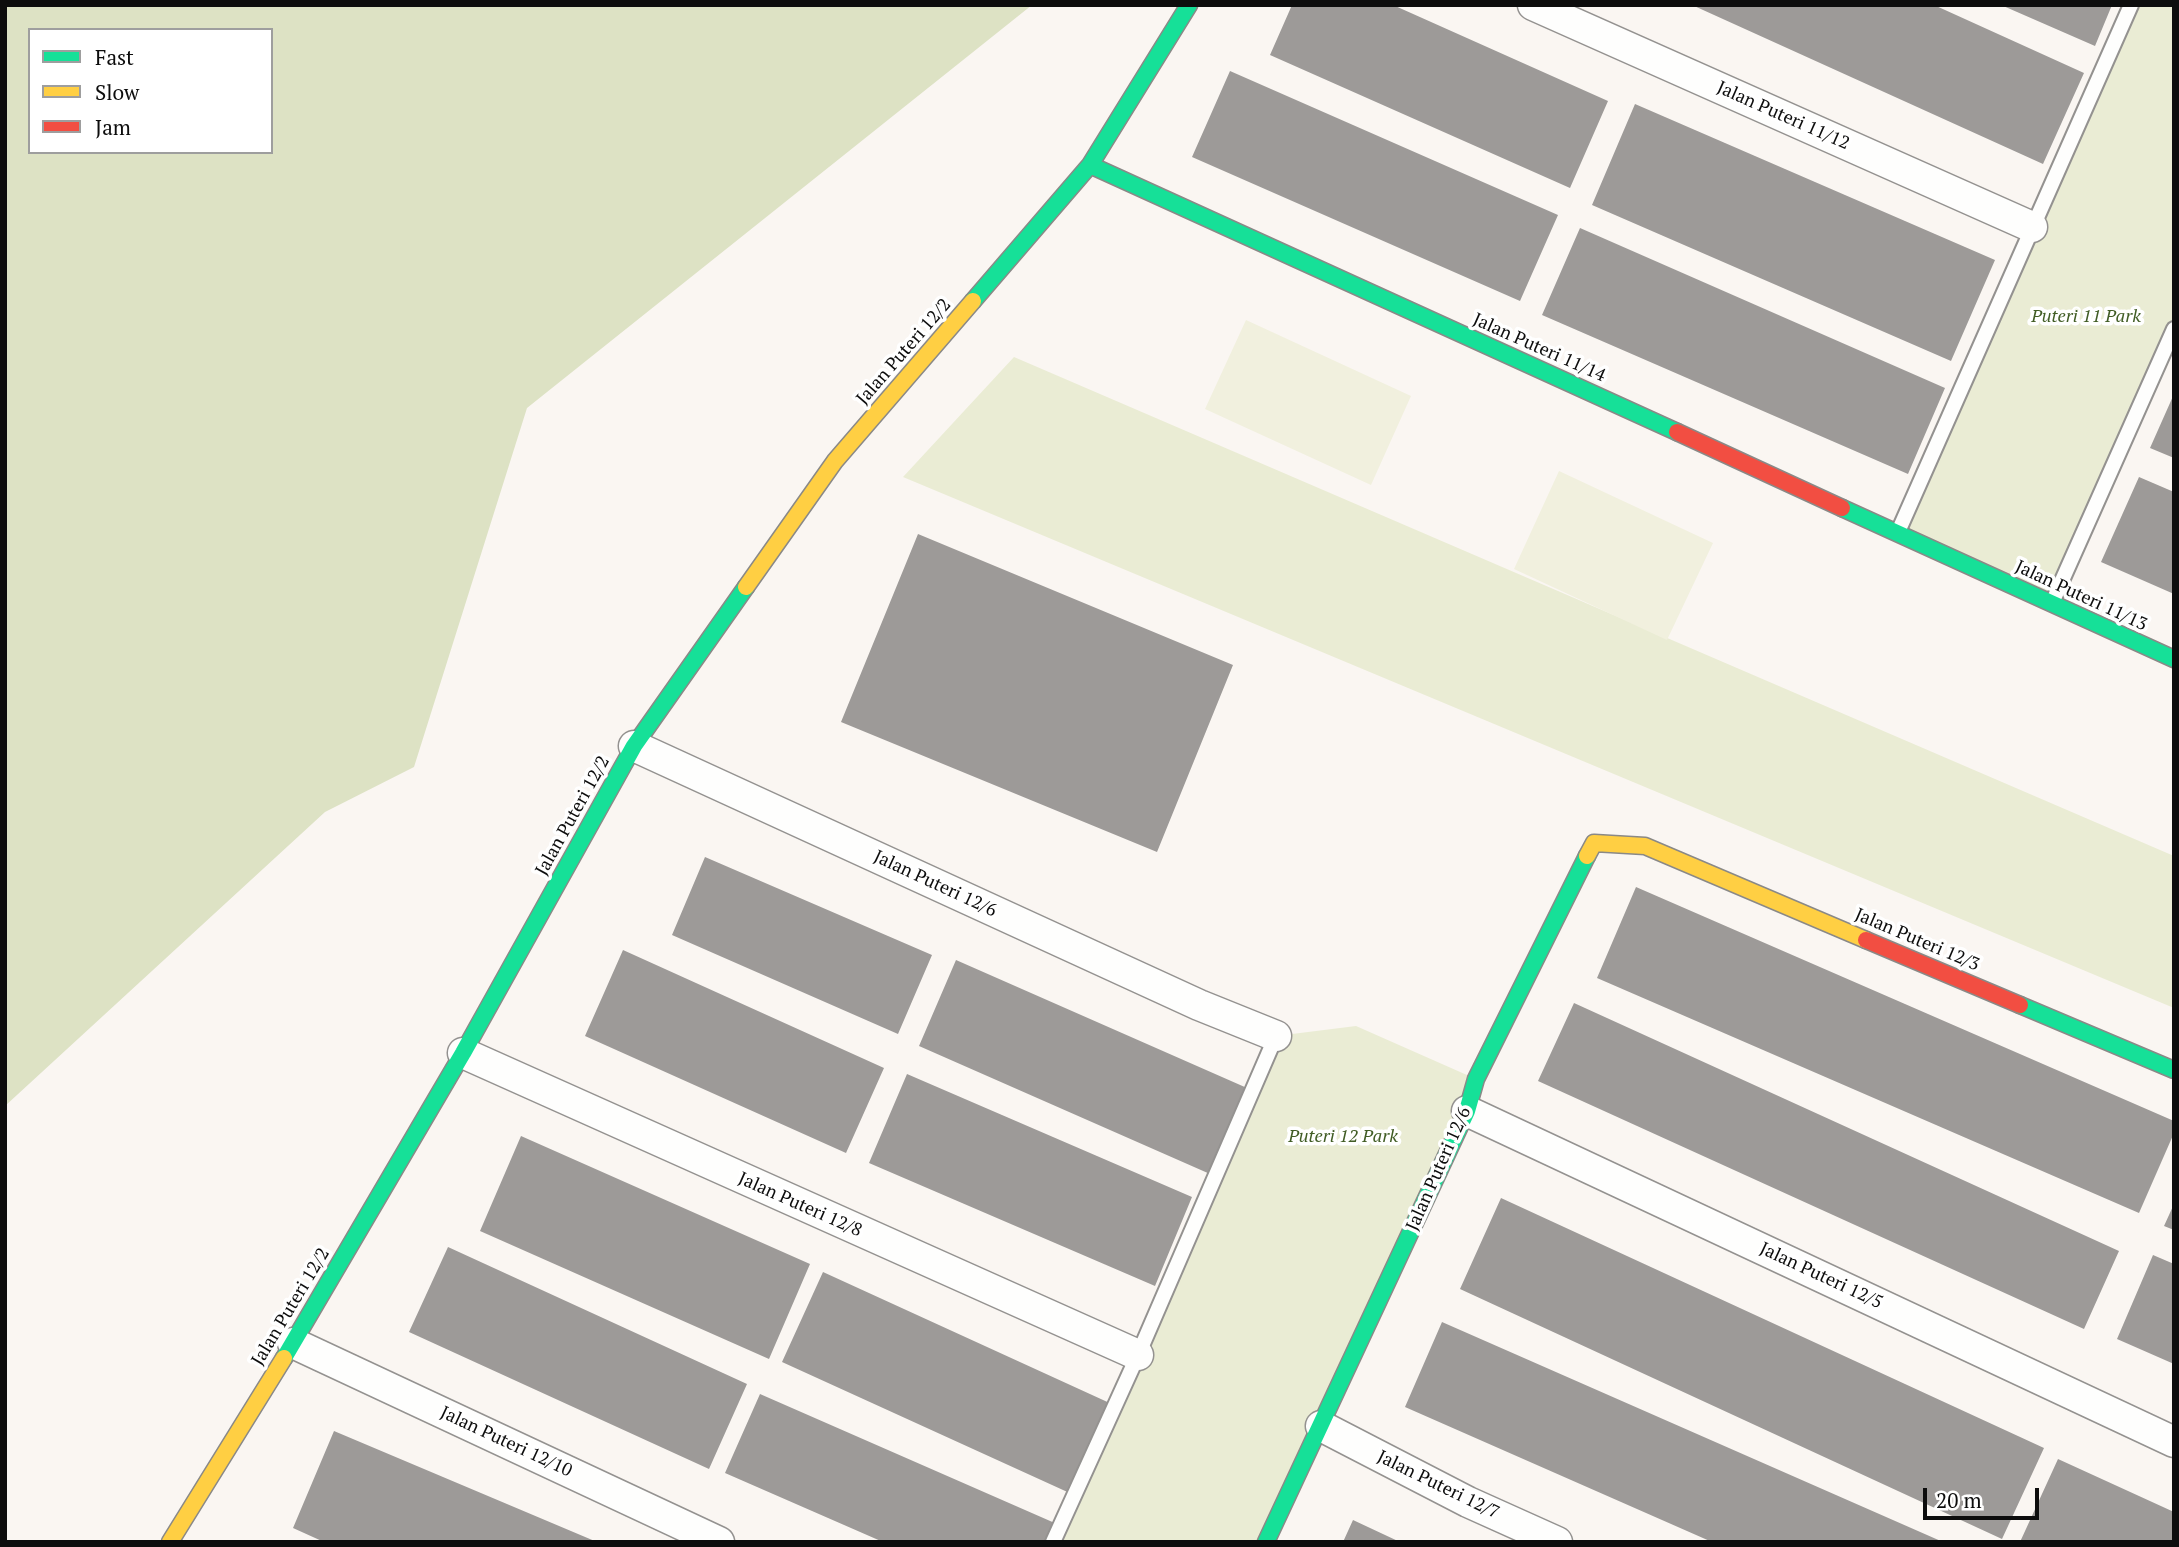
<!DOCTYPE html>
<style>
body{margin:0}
#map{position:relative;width:2179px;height:1547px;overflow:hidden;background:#faf6f2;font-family:"PT Serif",serif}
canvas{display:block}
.frame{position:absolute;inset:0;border:7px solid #0d0d0d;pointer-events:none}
.legend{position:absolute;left:28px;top:28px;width:245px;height:126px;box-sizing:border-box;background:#fff;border:2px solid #9e9e9e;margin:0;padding:9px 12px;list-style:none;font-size:21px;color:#0d0d0d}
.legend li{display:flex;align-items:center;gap:14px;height:35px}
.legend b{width:35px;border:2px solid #9e9e9e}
.scale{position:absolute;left:1923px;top:1488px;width:116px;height:32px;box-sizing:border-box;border:4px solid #0d0d0d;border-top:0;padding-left:9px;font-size:21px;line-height:24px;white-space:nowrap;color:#0d0d0d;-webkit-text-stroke:5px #fff;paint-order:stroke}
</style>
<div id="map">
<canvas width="2179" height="1547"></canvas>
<div class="frame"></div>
<ul class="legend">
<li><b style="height:9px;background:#16e098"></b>Fast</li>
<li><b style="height:9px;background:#ffcf43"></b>Slow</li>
<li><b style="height:9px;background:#f24e42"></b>Jam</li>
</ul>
<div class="scale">20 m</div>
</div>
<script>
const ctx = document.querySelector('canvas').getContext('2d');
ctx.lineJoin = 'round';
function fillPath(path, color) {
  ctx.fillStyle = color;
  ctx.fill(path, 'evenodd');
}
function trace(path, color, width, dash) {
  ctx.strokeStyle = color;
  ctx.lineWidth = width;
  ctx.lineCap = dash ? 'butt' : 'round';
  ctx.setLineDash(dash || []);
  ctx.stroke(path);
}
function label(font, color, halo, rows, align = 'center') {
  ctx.font = font + ' "PT Serif",serif';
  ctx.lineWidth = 7;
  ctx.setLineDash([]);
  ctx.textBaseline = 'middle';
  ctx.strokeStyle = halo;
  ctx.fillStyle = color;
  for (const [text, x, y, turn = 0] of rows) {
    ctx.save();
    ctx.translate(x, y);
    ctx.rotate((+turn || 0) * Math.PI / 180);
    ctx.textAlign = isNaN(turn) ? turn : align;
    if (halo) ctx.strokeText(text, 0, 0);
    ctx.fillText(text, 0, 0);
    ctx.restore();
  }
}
fillPath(new Path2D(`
 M2131,5H2174V329L2051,603L1897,532Z
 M1014,357L2174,856V1008L903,477Z
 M1356,1026L1476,1079L1266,1542H1053L1276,1036Z`), '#eaecd4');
fillPath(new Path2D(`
 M5,5H1032L527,408L414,767L325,812L5,1106ZM30,30H271V152H30Z`), '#dde2c4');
fillPath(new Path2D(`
 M1246,320L1411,396L1371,485L1205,409Z
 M1559,471L1713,543L1667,640L1514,569Z`), '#f1f0de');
fillPath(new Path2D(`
 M1292,5H1393L1608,101L1570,188L1270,55Z
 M1692,5H1934L2084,73L2043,164Z
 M2001,5H2112L2095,46Z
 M1230,71L1558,215L1520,301L1192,157Z
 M1635,104L1995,260L1951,361L1592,205Z
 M1580,228L1945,388L1908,474L1542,315Z
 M2174,394V458L2150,448Z
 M2139,477L2174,492V594L2101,562Z
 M918,534L1233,665L1157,852L841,722Z
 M705,857L932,955L898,1034L672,935Z
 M1636,887L2174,1121V1133L2139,1213L1597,978Z
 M623,950L884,1068L846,1153L585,1036Z
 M956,960L1247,1088L1210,1174L919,1046Z
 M1574,1003L2119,1251L2084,1329L1538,1081Z
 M907,1074L1192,1197L1155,1286L869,1163Z
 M521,1136L810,1264L769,1359L480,1231Z
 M1501,1198L2044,1448L2002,1539L1460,1289Z
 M2174,1204V1230L2164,1226Z
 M448,1247L747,1384L709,1469L409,1332Z
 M2153,1255L2174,1264V1364L2117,1339Z
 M823,1272L1114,1405L1074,1495L782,1362Z
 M1442,1322L1943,1542H1712L1405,1407Z
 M760,1394L1057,1524L1050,1542H883L725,1473Z
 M334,1431L597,1542H324L293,1528Z
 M2058,1459L2174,1512V1542H2020Z
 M1353,1520L1400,1542H1343Z`), '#9d9a98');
const lane = new Path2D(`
 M1898,532L2131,5
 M2052,603L2174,329
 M1053,1542L1138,1355L1276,1036`);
const street = new Path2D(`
 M1533,5L2032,227
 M634,746L1199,1005L1276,1036
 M463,1053L1138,1355
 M1467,1111L2174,1442
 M293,1343L719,1542
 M1321,1426L1468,1502L1557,1542`);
const fast = new Path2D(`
 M1090,165L1677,432
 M973,301L1090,165L1189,5
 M1842,508L2174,659
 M2020,1005L2174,1070
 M284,1358L463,1053L634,746L746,587
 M1266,1542L1467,1111L1476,1079L1587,856`);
const slow = new Path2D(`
 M746,587L835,461L973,301
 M1587,856L1594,843L1645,846L1866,940
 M170,1542L284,1358`);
const jam = new Path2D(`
 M1677,432L1842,508
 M1866,940L2020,1005`);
trace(lane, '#949290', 18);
trace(street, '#949290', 33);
trace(fast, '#8a8987', 19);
trace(slow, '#8a8987', 19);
trace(jam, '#8a8987', 19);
trace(lane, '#fefefd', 14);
trace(street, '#fefefd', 30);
trace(fast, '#16e098', 16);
trace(slow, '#ffcf43', 16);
trace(jam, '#f24e42', 16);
label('18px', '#0d0d0d', '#fff', [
 ["Jalan Puteri 11/12",1783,116,24],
 ["Jalan Puteri 11/14",1539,348,24],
 ["Jalan Puteri 12/2",904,352,-49],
 ["Jalan Puteri 11/13",2081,596,25],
 ["Jalan Puteri 12/2",573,816,-61],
 ["Jalan Puteri 12/6",935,884,25],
 ["Jalan Puteri 12/3",1917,940,23],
 ["Jalan Puteri 12/6",1439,1169,-66],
 ["Jalan Puteri 12/8",800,1205,24],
 ["Jalan Puteri 12/5",1821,1276,25],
 ["Jalan Puteri 12/2",291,1307,-59],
 ["Jalan Puteri 12/10",506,1442,25],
 ["Jalan Puteri 12/7",1438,1485,26]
]);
label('italic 18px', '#415d25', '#fff', [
 ["Puteri 11 Park",2086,317],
 ["Puteri 12 Park",1343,1137]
]);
</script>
